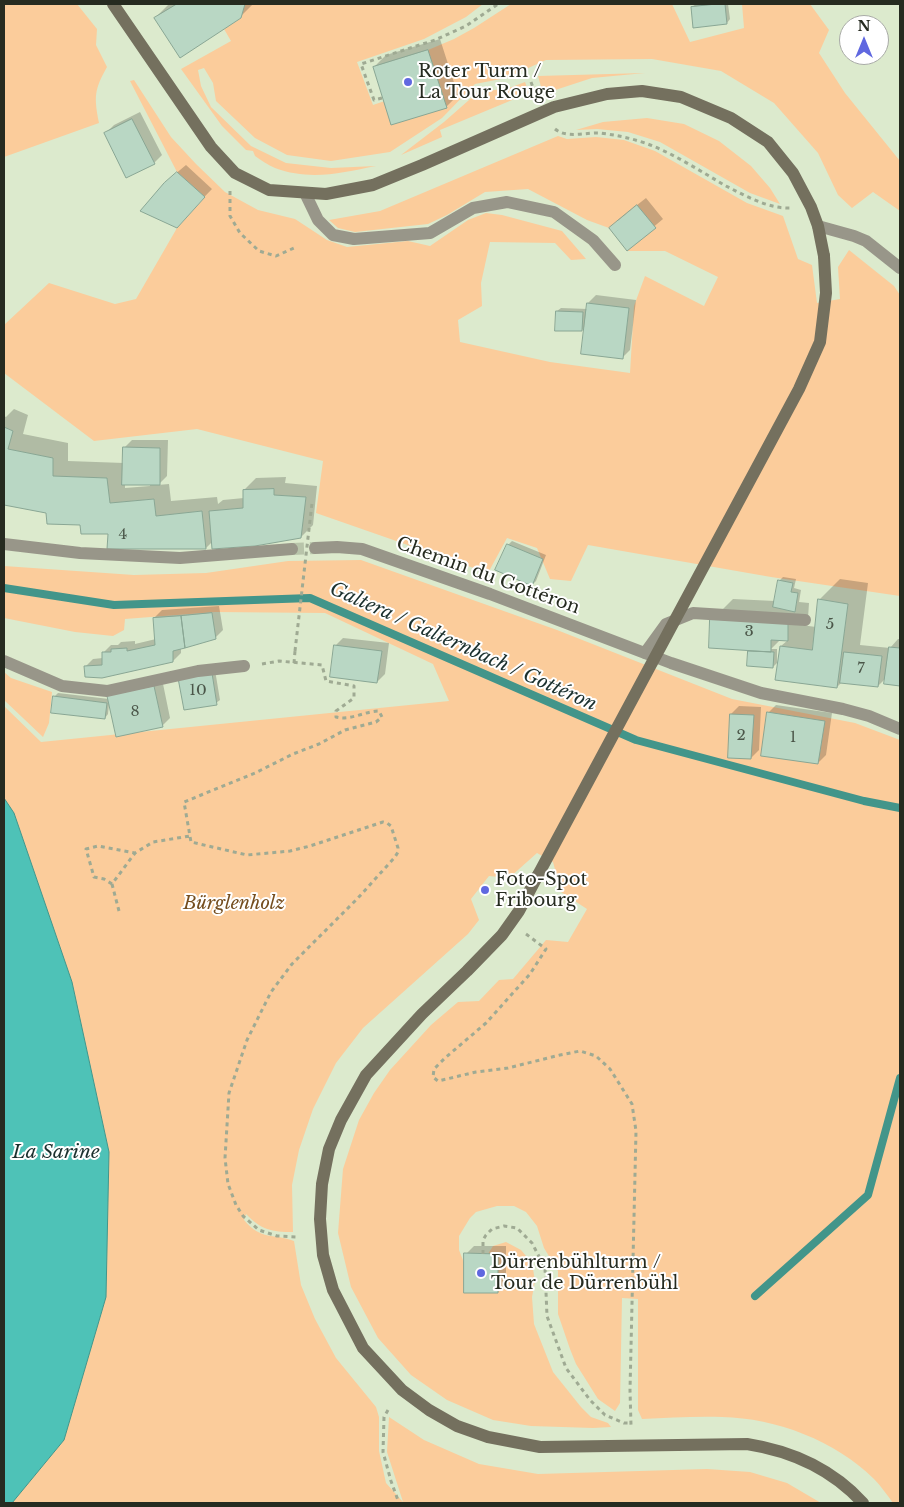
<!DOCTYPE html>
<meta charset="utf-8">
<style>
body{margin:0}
#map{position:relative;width:904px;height:1507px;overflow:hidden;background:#dceacd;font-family:"Libre Baskerville",serif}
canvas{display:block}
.frame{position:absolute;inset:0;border:5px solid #262b20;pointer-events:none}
.north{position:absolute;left:839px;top:15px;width:50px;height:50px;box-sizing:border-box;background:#fff;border:1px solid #a8aaa6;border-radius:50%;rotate:0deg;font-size:14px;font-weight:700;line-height:20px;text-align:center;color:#262b20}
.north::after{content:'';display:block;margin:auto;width:18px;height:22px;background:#6068e0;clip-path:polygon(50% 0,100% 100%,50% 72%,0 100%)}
</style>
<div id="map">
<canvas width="904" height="1507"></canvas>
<div class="frame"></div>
<div class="north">N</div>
</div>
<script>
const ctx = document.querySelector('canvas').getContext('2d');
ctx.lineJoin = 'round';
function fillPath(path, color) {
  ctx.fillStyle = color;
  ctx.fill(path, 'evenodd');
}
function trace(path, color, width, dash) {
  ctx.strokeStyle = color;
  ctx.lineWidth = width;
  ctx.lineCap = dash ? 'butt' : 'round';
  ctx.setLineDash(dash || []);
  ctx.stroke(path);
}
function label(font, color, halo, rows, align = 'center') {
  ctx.font = font + ' "Libre Baskerville",serif';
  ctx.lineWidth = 4;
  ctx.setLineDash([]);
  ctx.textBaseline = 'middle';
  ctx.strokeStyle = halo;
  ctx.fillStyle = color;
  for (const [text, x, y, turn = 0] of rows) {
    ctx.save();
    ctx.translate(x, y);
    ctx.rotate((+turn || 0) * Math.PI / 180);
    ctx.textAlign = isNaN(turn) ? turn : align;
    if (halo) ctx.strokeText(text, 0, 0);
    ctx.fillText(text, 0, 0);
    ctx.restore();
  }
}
fillPath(new Path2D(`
 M4,4H77L97,29L96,45L107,67C94,90 94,97 99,123L4,157Z
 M245,4H483L466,17L424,39L357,62L373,105L428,86V50L454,39L474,28L511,4H672L690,42L744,28L742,4H810L829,30L819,53L845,93L900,161V211L873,192L852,208L838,195L818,153L774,103L721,71L652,59L546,60L506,78L475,84L442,118L390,152L331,161L287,155L255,138L216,101L213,83L204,68L198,70L201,86L211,107L251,146L286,163L331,168L376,166C341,173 310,181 275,168C268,165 261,160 255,156L253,151L246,150L222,126L181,69L231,41L224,29L241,18Z
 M645,73L592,78L543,94L538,76Z
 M134,80L171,137L196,164L225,192L258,210L295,219L327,240L347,247L408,241L430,246L468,220L486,213L502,215L562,231L586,259L571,260L555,243L490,242L481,283L482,306L458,320L460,342L550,362L630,373L634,306L645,276L704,306L718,277L665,251H627L609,228L587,220L528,189L485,192L447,215L428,224L355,232L338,228L329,220L380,211L558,136L567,139L596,137L624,140L655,151L747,203L783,216L798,259L812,265L817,303L840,299L838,267L849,250L894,286L900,295V596L771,577L588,545L571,581L550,579L537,548L507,538L488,573L316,513L323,461L197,429L94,441L4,373V325L49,283L115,304L136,299L177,228L205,197L177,172L130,81Z
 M525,82L529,93L440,130L442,137L401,155L444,122L477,93L512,87Z
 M647,118L684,124L719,141L751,166L770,188L780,204L750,193L660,142L628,132L597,129L576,130L603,122Z
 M361,560L557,630L732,699L855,723L900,740V1503H893C887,1495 881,1486 874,1479C836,1441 776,1418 722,1417C695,1416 668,1418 642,1419L638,1410V1299L622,1298L620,1403L615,1411L598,1399L576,1364L570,1349L558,1314V1271L544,1248L537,1226L526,1212L514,1206H497L476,1212L470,1218L459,1236V1250L471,1281L493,1246L506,1242L521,1250L532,1263L535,1281L532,1297L534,1324L553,1372L581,1407L591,1417L608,1423L611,1427L593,1428L531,1426L493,1420L447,1400L411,1375L378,1338L351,1287L338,1233L343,1169L359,1120L374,1093L390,1070L431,1025L458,1002L479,1001L499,980L513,979L546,940L568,942L587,909L561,892L553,862L537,853L509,878L489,876L471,899L479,920L468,934L363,1028L336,1063L313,1109L299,1150L292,1185L293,1232C272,1232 261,1230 246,1214L244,1220C261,1241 274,1233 294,1241L301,1285L315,1319L336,1358L376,1407L379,1417V1451L386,1483L403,1502L387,1452L389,1417L424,1440L479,1464L538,1474L707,1469L750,1472L787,1483L821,1503H12L64,1440L106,1297L109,1152L72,982L14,813L4,798V706L41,742L449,701L433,664L325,613L215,612L125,619L124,630L113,636L75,632L4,618V566L134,575L206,573L288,561Z
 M4,672L11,678L52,692L49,723L43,737L4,700Z`), '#fbcc9b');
const water = new Path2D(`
 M4,798L14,813L72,982L109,1152L106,1297L64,1440L12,1503H4Z`);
fillPath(water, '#4ec2b7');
trace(water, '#42958a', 1);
fillPath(new Path2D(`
 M169,4H253L240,17L155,18Z
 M696,4H728L730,19L727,23L692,7Z
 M440,39L458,95L446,107L374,67L386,55Z
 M140,112L162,155L154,163L106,133L114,125Z
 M186,165L212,189L176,226L174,175Z
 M646,198L663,219L627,249L618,220Z
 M596,295L636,300L630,350L622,358L586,326L582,330L557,311L561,308L588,309V303Z
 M14,409L28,415L23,434L68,443V461L124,463V448L132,440H168L167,476L158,485L169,484L171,501L217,497L218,504L223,500L244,498V490L256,478L286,477L285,483L317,486L313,525L301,537L213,541L206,548H109V533L48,512L4,504V416L6,417ZM125,483L150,484V486L125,488Z
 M512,541L546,555L536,581L532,585L497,570L508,545Z
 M783,577L796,579L794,588L801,590L799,602L809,603L808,618L801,625L816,627L819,600L840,579L868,583L860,645L890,648L898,639H900V685L885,683L886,678L878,686L842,682L837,687L781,646L788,640L781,639L771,649H777V663L773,667L749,652L751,649L712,620L733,599L775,601L779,581Z
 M219,606L223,630L215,638L181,647V653L173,661L85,667L93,659L103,658V653L111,645H118L121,642L135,641V644L156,639L154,618L162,610Z
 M343,638L389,643L385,674L377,682L335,646Z
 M215,670L220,700L216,703L185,708Z
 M162,679L170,718L162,726L109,704L108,714L105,718L54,697L58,693L109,699Z
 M776,705L832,713L826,755L818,763L768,713Z
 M739,706L761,707L759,750L751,758L731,714Z
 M474,1246H506V1284L498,1292L466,1254Z`), '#0003');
trace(new Path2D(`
 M4,588L114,605L310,598L636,740L864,801L900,808
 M755,1296L868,1195L900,1078`), '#42958a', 8);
const building = new Path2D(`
 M177,4H245L241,18L180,58L154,18Z
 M717,4H725L727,24L693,28L691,7Z
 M428,50L447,108L391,125L373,67Z
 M132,119L155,164L126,178L104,133Z
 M177,172L205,197L177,228L140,211L164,183Z
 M637,205L656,228L627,251L609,228Z
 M587,303L629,308L623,359L581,354Z
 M556,311L583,312L582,331H555Z
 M4,427L13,431L8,449L53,458V476L107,478L110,503L154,499L156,516L202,511L206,549H107L108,534H81L80,525L47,524L46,513L4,505Z
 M123,447L160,448V485H122Z
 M274,489V495L306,497L301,538L255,546L212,549L209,511L243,508V490Z
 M507,544L543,559L532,586L495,570Z
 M778,580L793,583L791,592L798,593L795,612L773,607Z
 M818,599L848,604L837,688L775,680L780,646L812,650Z
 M212,613L216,639L185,648L181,616Z
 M181,616L185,648L173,651V662L102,678L85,677L84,666L102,665V652H111V649L127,648V651L155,645L153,618Z
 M710,619L788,623V641L771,640V652L709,648Z
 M334,645L382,651L377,683L330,677Z
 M889,647L900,648V686L884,684Z
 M748,651L774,652L773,668L747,666Z
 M844,652L882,656L878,687L840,683Z
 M212,673L217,705L184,710L178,678Z
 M154,686L163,727L116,737L107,696Z
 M53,696L107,703L105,719L51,713Z
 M767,712L825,721L818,764L761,756Z
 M730,714L754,715L751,759L728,758Z
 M464,1253L498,1254V1293H464Z`);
fillPath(building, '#b9d7c4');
trace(building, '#89a694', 1);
trace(new Path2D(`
 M292,549L315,548`), '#b8c4aa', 12, [12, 6]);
trace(new Path2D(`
 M531,82L535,93
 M382,98L374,100L361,64L435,40L466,26L498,4
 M555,129C567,139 586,132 600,133C616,135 630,138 645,143C673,153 700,171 726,186C746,196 768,209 791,208
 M230,191V216L240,233L259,251L276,256L294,248
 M294,663L295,651
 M262,664L279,661L322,665L326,681L354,686V698L336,711V717C350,721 365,711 379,711L382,717L376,722L345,730L319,744L293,754L255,773L184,802L191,842L247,855L290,851L310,846L383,822L387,823L391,826L398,848V852L395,857L358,898L292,964L271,992L247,1040L229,1093L225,1158L228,1184L236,1205L243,1216L259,1230L277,1236L298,1237
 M112,884L104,879L94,877L86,849L98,846L135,853
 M119,911L112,884L135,853L153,842L190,836
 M526,934L546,949L530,974L486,1023L445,1058L434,1069L433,1077L438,1081L476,1072L508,1068L560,1055L580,1051L596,1056L610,1069L632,1104L636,1131L630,1390L631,1426
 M483,1254V1240L486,1235L492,1229L504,1226L517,1228L532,1243L545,1268L547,1316L566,1368L590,1400L605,1415L624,1423H631
 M388,1410L384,1417L383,1452L391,1481L399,1503`), '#9faa93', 3, [4, 4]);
trace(new Path2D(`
 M305,193L318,220L333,235L354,239L430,233L473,208L507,202L554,212L593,240L615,265
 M818,226L854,236L866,241L900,268
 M645,653L666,624L693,613L805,620`), '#989689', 12);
trace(new Path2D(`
 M4,544L80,553L180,558L292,549
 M315,548L337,547L362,549L490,594L671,663L761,693L843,709L869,716L900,729
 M4,661L62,686L107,691L198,671L244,666`), '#989689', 12);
trace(new Path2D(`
 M113,4L211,147L235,173L269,190L326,194L373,185L422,165L554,107L607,94L642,91L681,97L731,118L768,142L793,173L811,207L818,226L824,256
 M538,875L519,911L502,935L467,971L422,1014L366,1075L341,1120L329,1149L322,1184L320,1219L323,1255L333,1290L363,1348L402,1390L429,1410L457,1426L488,1437L540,1447L747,1444C792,1451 832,1469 863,1503`), '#74705e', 12);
trace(new Path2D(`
 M295,651L312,503`), '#9faa93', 3, [4, 4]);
trace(new Path2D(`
 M538,875L799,389L820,342L826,293L824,256`), '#74705e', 12);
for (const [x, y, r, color] of [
 [408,82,5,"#6068e0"],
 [485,890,5,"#6068e0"],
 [481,1273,5,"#6068e0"]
]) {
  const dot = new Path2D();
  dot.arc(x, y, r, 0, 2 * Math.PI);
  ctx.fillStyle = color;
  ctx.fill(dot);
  trace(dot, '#fff', 2);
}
label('15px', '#4b5649', null, [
 ["4",123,535],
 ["5",830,625],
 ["3",749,632],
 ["7",861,669],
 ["10",198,691],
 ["8",135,712],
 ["2",741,736],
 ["1",793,738]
]);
label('18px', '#262b20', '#fff', [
 ["Roter Turm /",418,72],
 ["La Tour Rouge",418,93],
 ["Foto-Spot",495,880],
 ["Fribourg",495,901],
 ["Dürrenbühlturm /",491,1263],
 ["Tour de Dürrenbühl",491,1284]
], 'left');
label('18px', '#262b20', '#fff', [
 ["Chemin du Gottéron",488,576,20]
]);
label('italic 18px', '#754e1f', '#fff', [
 ["Bürglenholz",234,904]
]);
label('italic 19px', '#1b302e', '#fff', [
 ["Galtera / Galternbach / Gottéron",463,647,24],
 ["La Sarine",56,1153]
]);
</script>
